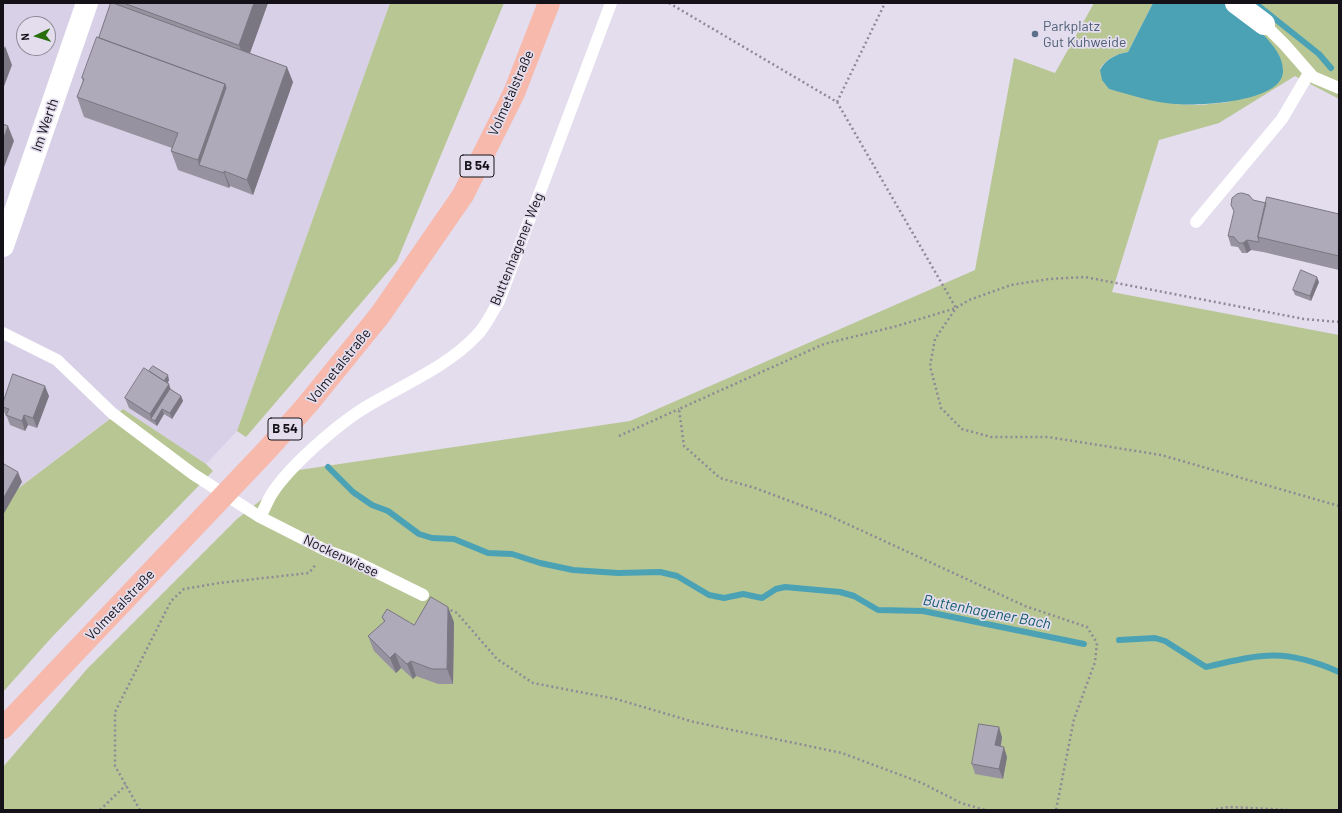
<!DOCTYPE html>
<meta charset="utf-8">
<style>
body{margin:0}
#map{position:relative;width:1342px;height:813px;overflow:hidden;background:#e3ddee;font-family:Barlow,sans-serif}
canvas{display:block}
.frame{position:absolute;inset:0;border:4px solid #141218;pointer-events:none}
.north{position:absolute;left:16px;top:16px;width:40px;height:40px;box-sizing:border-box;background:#e3ddee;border:1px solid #908c98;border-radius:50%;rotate:266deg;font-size:11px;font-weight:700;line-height:16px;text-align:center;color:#141218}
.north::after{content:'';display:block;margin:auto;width:14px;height:18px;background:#296f0e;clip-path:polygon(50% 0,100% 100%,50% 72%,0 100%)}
</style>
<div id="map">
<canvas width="1342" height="813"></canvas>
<div class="frame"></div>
<div class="north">N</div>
</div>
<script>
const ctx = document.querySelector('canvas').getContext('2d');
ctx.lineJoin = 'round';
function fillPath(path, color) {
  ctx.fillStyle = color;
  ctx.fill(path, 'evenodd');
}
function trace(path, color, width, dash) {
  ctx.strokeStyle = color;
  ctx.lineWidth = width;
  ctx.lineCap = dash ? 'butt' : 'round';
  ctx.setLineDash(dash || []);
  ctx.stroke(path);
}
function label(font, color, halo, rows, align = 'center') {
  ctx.font = font + ' Barlow,sans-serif';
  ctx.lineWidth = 3.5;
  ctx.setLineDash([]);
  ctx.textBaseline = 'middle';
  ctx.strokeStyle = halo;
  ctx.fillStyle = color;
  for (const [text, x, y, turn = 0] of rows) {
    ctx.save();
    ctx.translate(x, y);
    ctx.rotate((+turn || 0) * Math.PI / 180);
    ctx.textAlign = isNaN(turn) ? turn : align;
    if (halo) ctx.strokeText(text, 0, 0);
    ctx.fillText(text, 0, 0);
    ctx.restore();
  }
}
fillPath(new Path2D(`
 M3,3H390L237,431L206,464L122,409L3,500ZM24,24H48V48H24Z`), '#d8d0e7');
fillPath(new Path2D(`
 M390,3H504L397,261L246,437L237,431Z
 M1094,3H1153L1128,52C1116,54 1106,59 1100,69L1109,89L1174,104L1200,105L1229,102L1280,58C1266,34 1246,19 1224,3H1339V99L1295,76L1219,123L1159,140L1112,292L1339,335V810H3V767L87,669L237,519L299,470L630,421L975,270L1014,58L1055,73Z
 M123,409L206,464L213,471L52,637L3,692V500Z`), '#b8c693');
fillPath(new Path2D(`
 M1153,3C1174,3 1202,0 1223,3C1231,4 1255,25 1261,32C1271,43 1283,55 1283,71C1283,103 1196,106 1174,104C1152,102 1130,95 1109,89L1102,80L1100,70C1106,59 1116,54 1128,52Z`), '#4ca2b5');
trace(new Path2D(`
 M1255,3L1319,54L1331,68
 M328,467L353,492L372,505L388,511L419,534L432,538L454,539L488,553L512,554L540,563L573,570L618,573L660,572L677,576L709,595L724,598L743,594L762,598L776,589L785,587L840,592L854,596L878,610L923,611L1084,644
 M1119,640L1155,638L1165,641L1206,667C1262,654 1284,648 1339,672`), '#4ca2b5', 6);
trace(new Path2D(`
 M669,3L837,102L956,308L897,326L824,344L679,409L684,446L720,478L755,488L830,516L1025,606L1087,627L1097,643L1095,662L1074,719L1056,810
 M837,102L885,3
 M1339,322L1304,319L1085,277L1049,279L1011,285L969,300L956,308L935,339L930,366L941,408L962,429L991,437H1048L1161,455L1339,506
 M619,436L679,409
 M446,608L457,613L497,659L533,683L616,699L694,722L842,753L922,783L961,803L985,810
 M100,810L126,785
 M140,810L115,766V712L171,601L184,589L219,583L309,573L316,564
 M1211,810L1229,807L1288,810`), '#8e8996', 2.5, [2, 3]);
trace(new Path2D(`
 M1264,24L1285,45L1313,77L1339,88
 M1196,222L1282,119L1309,73
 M3,333L57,360L112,413L193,474L260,517L327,551L352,560L423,595
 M260,517C264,510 267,502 271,495C289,466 341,421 371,404C407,383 448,366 477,335C486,326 492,312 499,301L611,3`), '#fff', 12);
trace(new Path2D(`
 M1236,3L1264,24
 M3,246L87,3`), '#fff', 22);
trace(new Path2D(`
 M3,728L267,450L307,405L380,315L463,195L514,93L549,3`), '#f7b9ac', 22);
fillPath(new Path2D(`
 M111,3H268L250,53L293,82L253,195L230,186L229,188L178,170L171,151L172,148L84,117L77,97L83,82L82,78L99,38Z
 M1253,200L1266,203L1339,214V270L1263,252L1251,250L1247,253H1242L1238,247L1231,246L1228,236Z
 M1319,282L1311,301L1295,295L1293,290Z
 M149,371L169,380L168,383L170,389L181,396L183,401L172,419L164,414L157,426L129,408L125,398Z
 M49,396L37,428L28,425L25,431L10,425L7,417L6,416L3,409V403Z
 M382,617L414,625L454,622L453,684H438L416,676L413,679L401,668L396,673L374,651L368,636L384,622Z
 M1002,737L1001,746L1007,757L1003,779L975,774L972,764Z`), '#96929f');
fillPath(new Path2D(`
 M254,3H268L246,64L239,45Z
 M5,46L12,65L3,89V51Z
 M287,67L293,82L253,195L247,180Z
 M225,84L232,103L199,165L198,160Z
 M8,126L14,141L3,170V140Z
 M224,171L230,186L229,188L224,173Z
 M1247,240L1251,250L1247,253L1243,243Z
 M1317,277L1319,282L1311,301L1310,296Z
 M168,375L169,380L164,389L162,383Z
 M169,384L172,394L162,409L164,414L157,426L155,421L151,419L150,414Z
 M45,386L49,396L37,428L33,418Z
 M181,396L183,401L172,419L170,413Z
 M24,415L28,425L25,431L22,421Z
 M18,472L22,482L3,515V499Z
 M448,607L454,622L453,684L447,669Z
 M395,653L401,668L396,673L390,658Z
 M411,661L416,676L413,679L407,664Z
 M999,727L1002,737L999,756L995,745Z
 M1004,747L1007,757L1003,779L999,769Z`), '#7a7782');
const building = new Path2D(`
 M111,3H113L287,67L247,180L224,171V173L199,165L226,88L225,84L99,38Z
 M124,3H254L239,45Z
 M97,37L225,84L198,160L171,151L178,133L77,97L84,79L82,78Z
 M3,124L8,126L3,140Z
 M1242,193L1249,195L1253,200L1266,203L1258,237L1259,242L1247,240L1243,243H1239L1234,237L1228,236L1234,211L1231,205L1232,198L1237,194Z
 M1267,197L1339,214V256L1258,237Z
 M1301,270L1317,277L1310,296L1293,290Z
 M153,366L168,375L164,381L149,371Z
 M144,368L169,384L150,414L125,398Z
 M13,374L45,386L33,418L24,415L22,421L6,415L9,409L3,407V403Z
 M170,389L181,396L170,413L162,409L155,421L151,419Z
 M4,464L18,472L3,499V466Z
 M431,597L448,607L447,669H432L411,661L407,664L395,653L390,658L368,636L385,621L382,617L387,609L414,625Z
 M979,724L999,727L995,745L1004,747L999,769L972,764Z`);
fillPath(building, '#afaab9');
trace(building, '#7a7782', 1);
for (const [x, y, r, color] of [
 [1035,34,4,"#5c6f8a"]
]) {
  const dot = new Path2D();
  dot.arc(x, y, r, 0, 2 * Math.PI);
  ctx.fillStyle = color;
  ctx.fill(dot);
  trace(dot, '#e3ddee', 1.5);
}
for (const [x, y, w] of [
 [477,166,34],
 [285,429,34]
]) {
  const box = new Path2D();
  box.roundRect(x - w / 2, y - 11, w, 22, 3);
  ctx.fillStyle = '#e3ddee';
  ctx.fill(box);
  trace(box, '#141218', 1);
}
label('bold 13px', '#141218', null, [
 ["B 54",477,166],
 ["B 54",285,429]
]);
label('14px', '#4e5e75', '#e3ddee', [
 ["Parkplatz",1043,26],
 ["Gut Kuhweide",1043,42]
], 'left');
label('14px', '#141218', '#e3ddee', [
 ["Volmetalstraße",511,93,-66],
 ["Im Werth",45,125,-71],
 ["Buttenhagener Weg",517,249,-68],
 ["Volmetalstraße",339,366,-51],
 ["Nockenwiese",341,556,25],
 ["Volmetalstraße",120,605,-46]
]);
label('italic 15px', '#125a69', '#e3ddee', [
 ["Buttenhagener Bach",987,612,11]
]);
</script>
